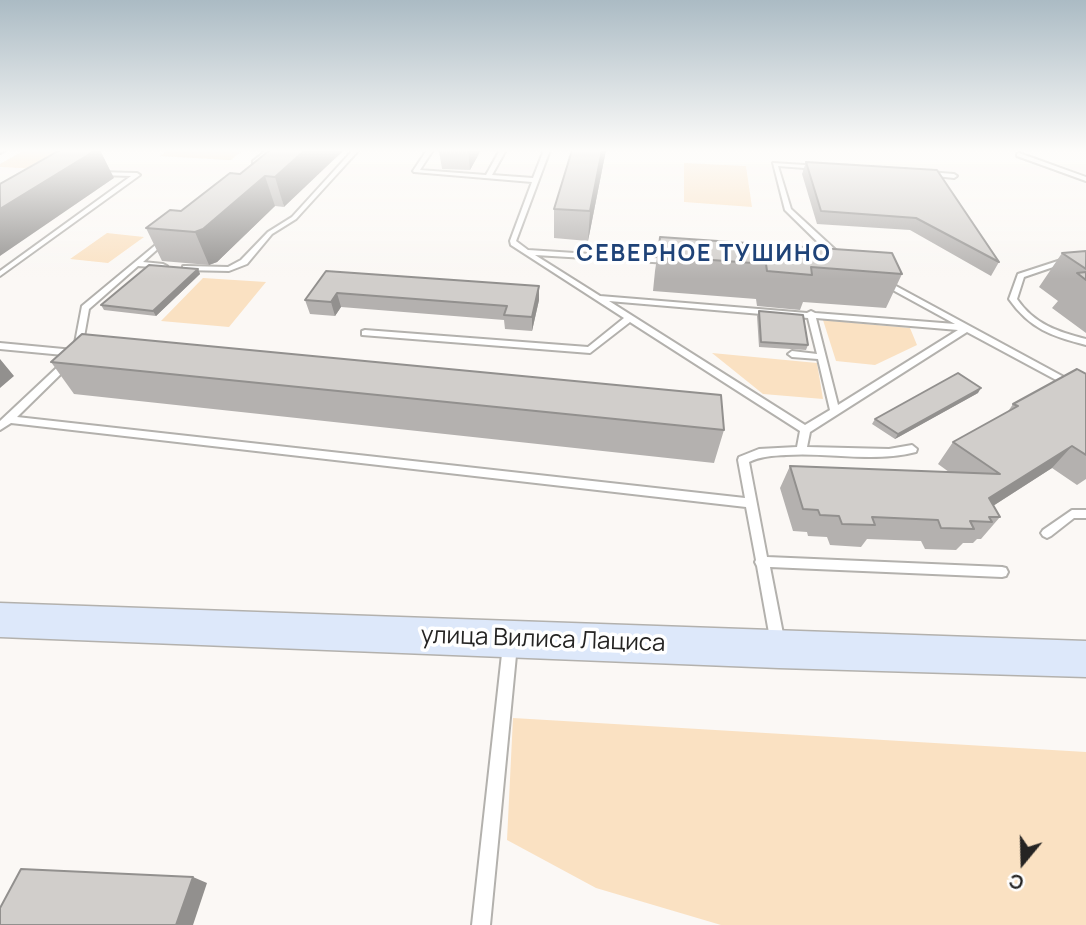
<!DOCTYPE html>
<meta charset="utf-8">
<style>
body{margin:0}
#map{position:relative;width:1086px;height:925px;overflow:hidden;background:#fbf8f5;font-family:Manrope,sans-serif}
canvas{display:block}
.north{position:absolute;left:988px;top:827px;width:70px;height:70px;-webkit-text-stroke:5px #fff;paint-order:stroke;rotate:199deg;font-size:19px;font-weight:700;line-height:28px;text-align:center;color:#252423}
.north::after{content:'';display:block;margin:auto;width:24px;height:32px;background:#252423;clip-path:polygon(50% 0,100% 100%,50% 72%,0 100%)}
</style>
<div id="map">
<canvas width="1086" height="925"></canvas>
<div class="north">С</div>
</div>
<script>
const ctx = document.querySelector('canvas').getContext('2d');
ctx.lineJoin = 'round';
function fillPath(path, color) {
  ctx.fillStyle = color;
  ctx.fill(path, 'evenodd');
}
function trace(path, color, width, dash) {
  ctx.strokeStyle = color;
  ctx.lineWidth = width;
  ctx.lineCap = dash ? 'butt' : 'round';
  ctx.setLineDash(dash || []);
  ctx.stroke(path);
}
function label(font, color, halo, rows, align = 'center') {
  ctx.font = font + ' Manrope,sans-serif';
  ctx.lineWidth = 7;
  ctx.setLineDash([]);
  ctx.textBaseline = 'middle';
  ctx.strokeStyle = halo;
  ctx.fillStyle = color;
  for (const [text, x, y, turn = 0] of rows) {
    ctx.save();
    ctx.translate(x, y);
    ctx.rotate((+turn || 0) * Math.PI / 180);
    ctx.textAlign = isNaN(turn) ? turn : align;
    if (halo) ctx.strokeText(text, 0, 0);
    ctx.fillText(text, 0, 0);
    ctx.restore();
  }
}
fillPath(new Path2D(`
 M25,150H69L37,169L0,167V164Z
 M169,150H243L231,160L160,156Z
 M684,163L746,166L752,207L684,202Z
 M107,233L144,237L108,263L70,259Z
 M203,278L266,282L229,327L161,321Z
 M823,320L910,328L917,345L875,365L836,361Z
 M712,353L817,363L823,399L763,394Z
 M513,718L1086,752V925H721L596,888L507,840Z`), '#fae1c2');
const service = new Path2D(`
 M0,150H5L0,153Z
 M267,150H273L257,163H253V161Z
 M353,150L358,151L296,219L272,234L247,264L229,271L183,270V266H186L228,267L241,260L268,232L292,217Z
 M427,150H433L420,170L486,175L500,150H506L492,175L533,178L544,150H550L516,241L528,250L669,259L673,261L669,263L535,255L600,296L807,313L811,311L815,313L955,324L880,283V279H883L1086,389V396L967,332L810,432L807,447L889,449L912,445L917,449L916,452C873,463 829,452 786,455C772,456 761,456 749,462L767,557L1002,567L1006,568L1008,572L1006,576L1002,577L770,567L785,644L783,648L778,650L773,648L771,644L757,566L755,562L756,560L746,507L11,423L0,430V421L64,361L67,360L71,363L70,365L17,417L745,498L738,460L739,457L759,449L797,447L800,431L630,322L590,353L362,335V331L365,330L588,347L624,318L511,245L510,241L532,182L414,172L413,171ZM609,301L808,318L817,354L792,351L788,354L792,357L818,359L830,410L805,425ZM816,318L958,330L838,405Z
 M1019,153L1086,177V181L1017,156V154Z
 M773,163L820,166V168L818,169L778,166L791,209L841,255V259H835L785,210Z
 M98,172L137,173L140,175L0,276V271L131,176L100,175L97,173Z
 M929,172L954,174L957,176L954,178L927,175V173Z
 M164,238L169,239L143,262L163,264L167,266L166,268L138,266L89,309L82,348L78,351L75,350L74,348L82,306Z
 M1086,258V262L1062,264L1024,277L1017,299C1034,324 1058,332 1086,339V345C1052,336 1030,329 1009,299L1018,274L1061,260Z
 M0,343L74,350L78,353L74,356L0,349Z
 M1072,510H1086V518H1074L1051,536L1047,538L1043,536L1041,533L1043,530Z
 M510,639L515,641L517,645L490,925H472L503,645L505,641Z`);
const secondary = new Path2D(`
 M0,603L1086,641V677L779,668L0,637Z`);
trace(service, '#b3b1ad', 4);
trace(secondary, '#b3b1ad', 3);
fillPath(service, '#fff');
fillPath(secondary, '#dde8fa');
fillPath(new Path2D(`
 M270,150L284,207L275,206L217,262L209,265L162,261L146,228L181,211L240,174Z
 M439,150H481L470,170L442,169Z
 M606,150L588,241L554,238V209Z
 M806,162L937,170L999,262L991,276L910,230L817,224L802,174Z
 M660,237L902,274L886,308L803,302L800,310L757,306L756,299L653,291L655,271Z
 M1086,251V333L1052,308L1058,301L1039,287L1062,253Z
 M198,269L200,274L156,316L104,310L101,305Z
 M326,271L539,300L532,331L505,329L504,320L341,307L335,316L310,314L305,300Z
 M759,311L808,345L806,350L759,347L757,316Z
 M51,362L724,430L714,463L74,394Z
 M1086,374V479L1077,485L1052,468L993,506L1000,517L981,539H977L973,543H963L956,550L925,549L921,541L867,539L861,547L830,545L827,537L808,536L807,532L793,531L780,488L790,466L949,472L938,464L953,442L1007,413L1013,404Z
 M978,393L895,439L872,424L875,419Z`), '#b4b1af');
fillPath(new Path2D(`
 M96,150H100L114,178L0,256V209Z
 M305,150H344L284,207L275,177Z
 M468,150H481L470,170Z
 M602,150H606L588,241L590,211Z
 M265,176L275,206L217,262L209,265L195,232Z
 M198,269L200,274L156,316L153,311Z
 M539,286V300L532,331V317Z
 M337,293L341,307L335,316L331,302Z
 M0,359L14,376L0,388Z
 M981,388L978,393L895,439L898,434Z
 M1072,446L1052,468L971,520L989,498Z
 M193,877L207,883L193,925H176Z`), '#92908e');
const building = new Path2D(`
 M60,150H96L0,209V184Z
 M270,150H305L275,177L265,176L203,229L195,232L146,228L170,210L181,211L230,173L240,174Z
 M572,150H602L590,211L554,209Z
 M806,162L937,170L999,262L916,218L821,211Z
 M660,237L892,253L902,274L811,267L812,275L767,271L766,264L658,256Z
 M1086,251V269L1062,253Z
 M149,265L198,269L153,311L101,305Z
 M326,271L539,286L532,317L504,315L507,306L337,293L331,302L305,300Z
 M1086,272V280L1077,273Z
 M759,311L803,315L808,345L761,342Z
 M82,334L721,395L724,430L51,362Z
 M1077,369L1086,374V455L1072,446L989,498L1000,517H989L992,522L970,521L974,529L941,528L938,520L872,517L875,525L842,524L839,516L820,515L818,510L803,509L790,466L1000,474L953,442L1018,406L1013,404Z
 M958,373L981,388L898,434L875,419Z
 M21,869L193,877L176,925H0V908Z`);
fillPath(building, '#d1cecb');
trace(building, '#92908e', 2);
const sky = ctx.createLinearGradient(0, 0, 0, 279);
sky.addColorStop(0, '#abbbc4');
sky.addColorStop(0.54, '#fdfcfa');
sky.addColorStop(1, '#fdfcfa00');
ctx.fillStyle = sky;
ctx.fillRect(0, 0, 1086, 279);
ctx.letterSpacing = '2px';
label('bold 23px', '#1f4378', '#fff', [
 ["СЕВЕРНОЕ ТУШИНО",704,255]
]);
ctx.letterSpacing = '0px';
label('24px', '#252423', '#fff', [
 ["улица Вилиса Лациса",543,640,2]
]);
</script>
